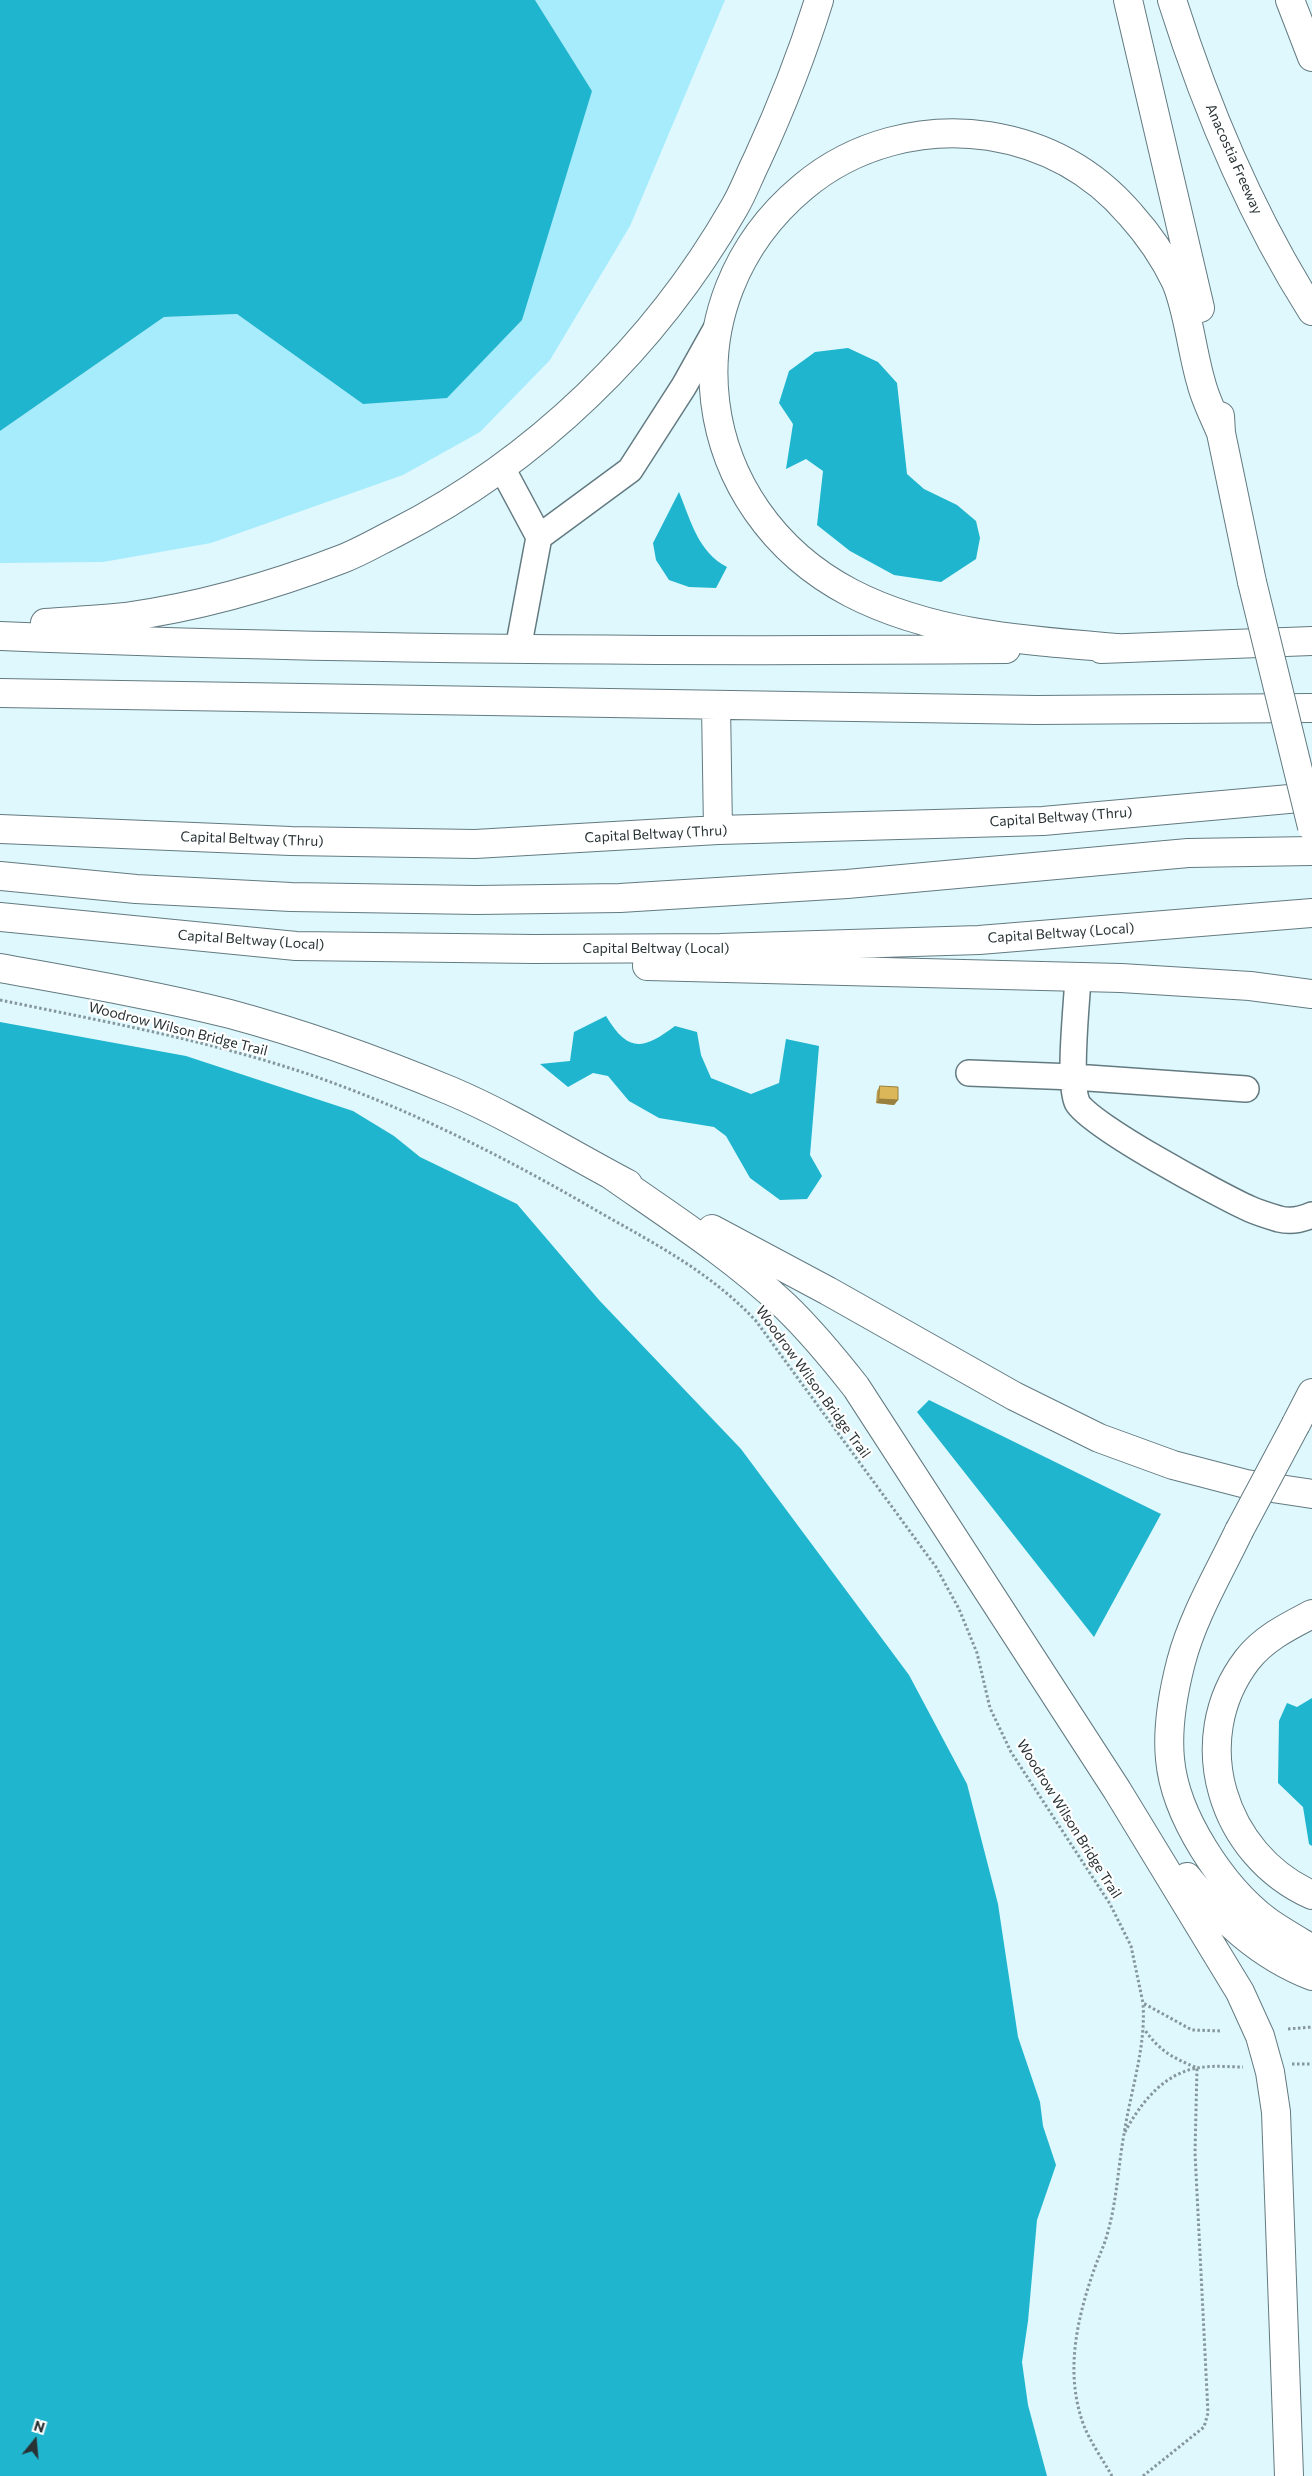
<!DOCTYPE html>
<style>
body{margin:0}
#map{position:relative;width:1312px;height:2476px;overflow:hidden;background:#def8fe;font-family:Commissioner,sans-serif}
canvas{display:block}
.north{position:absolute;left:10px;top:2416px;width:50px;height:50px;-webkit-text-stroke:4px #fff;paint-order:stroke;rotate:17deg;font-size:14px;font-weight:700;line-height:20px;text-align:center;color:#283234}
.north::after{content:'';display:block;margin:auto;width:18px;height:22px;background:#283234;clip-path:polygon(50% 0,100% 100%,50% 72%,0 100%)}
</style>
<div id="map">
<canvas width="1312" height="2476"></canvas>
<div class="north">N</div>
</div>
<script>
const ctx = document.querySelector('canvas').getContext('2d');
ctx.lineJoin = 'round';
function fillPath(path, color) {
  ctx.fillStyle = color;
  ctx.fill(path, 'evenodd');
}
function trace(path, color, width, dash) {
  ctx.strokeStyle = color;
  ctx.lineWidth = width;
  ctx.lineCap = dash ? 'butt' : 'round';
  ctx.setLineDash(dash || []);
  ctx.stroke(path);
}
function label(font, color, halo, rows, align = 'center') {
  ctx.font = font + ' Commissioner,sans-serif';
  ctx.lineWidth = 4.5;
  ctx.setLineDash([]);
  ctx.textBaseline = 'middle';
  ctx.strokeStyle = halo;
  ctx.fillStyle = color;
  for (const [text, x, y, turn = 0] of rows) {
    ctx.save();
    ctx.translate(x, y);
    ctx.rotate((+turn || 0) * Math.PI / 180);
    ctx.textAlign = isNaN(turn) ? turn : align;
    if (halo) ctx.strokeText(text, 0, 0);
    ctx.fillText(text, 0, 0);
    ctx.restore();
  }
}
fillPath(new Path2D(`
 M535,0H725L630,226L550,360L480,432L403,475L211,543L103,562L0,563V431L164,317L237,314L363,404L592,91Z`), '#a6ecfc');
fillPath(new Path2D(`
 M0,0H535L592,91L522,320L447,398L363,404L237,314L164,317L0,431Z
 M848,348L878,362L897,383L907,474L924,489L957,505L976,521L980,538L976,559L941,582L894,575L850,551L817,525L823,471L806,459L786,469L793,424L779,403L789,371L815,352Z
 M679,492C691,521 698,552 727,567L716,588L689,587L669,580L656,560L653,543Z
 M606,1016C628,1053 643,1050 675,1026L697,1032L701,1055L711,1078L751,1094L779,1083L786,1039L819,1046L810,1155L822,1176L807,1199L780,1200L750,1178L726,1136L714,1127L659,1118L629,1101L608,1076L593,1073L568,1087L540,1064L570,1061L574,1032Z
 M0,1022L186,1056L353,1111L394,1136L420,1157L517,1204L599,1300L741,1449L909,1675L967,1784L998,1904L1018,2037L1040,2102L1043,2126L1056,2165L1037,2220L1028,2321L1022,2362L1028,2405L1047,2476H0Z
 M929,1400L1161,1514L1094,1637L917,1412Z
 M1312,1698V1846L1309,1844L1303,1807L1278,1783L1279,1721L1287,1703L1297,1707Z`), '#1fb5ce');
const minor = new Path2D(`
 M502,468L539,537
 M518,649L539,537L630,470L684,386L717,327
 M1078,977C1077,1003 1068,1080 1077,1102C1085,1123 1223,1197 1250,1209C1259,1213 1269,1216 1279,1219C1291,1222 1301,1220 1312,1215
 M969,1073L1074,1077L1246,1089`);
const highway = new Path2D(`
 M1128,0L1200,308
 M1172,0C1206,108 1251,215 1312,311
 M1290,0L1312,57
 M1220,416L1221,433L1252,582
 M45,623C71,621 98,620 125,617C198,607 272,586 342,559C360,552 377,542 395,533C536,461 655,346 734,208C743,193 749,176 757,160C781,108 802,55 819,0
 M0,636C335,650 670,652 1006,649
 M1118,648C1029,641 932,635 851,593C692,510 664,303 803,187C854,144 923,126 989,136C1045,145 1093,171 1130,214C1148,234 1164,257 1176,282C1188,310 1192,352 1201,382C1205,399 1214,416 1221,433
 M1101,649L1312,641
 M0,693L1036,710L1312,708
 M716,705L718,830
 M0,829L291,841L475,844L718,830L1043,821L1312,797
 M0,876L136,889L291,897L477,900L620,898L847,884L1188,853L1312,851
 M0,917L296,946L534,949L720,948L979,940L1312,913
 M647,966L1121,978L1250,986L1312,994
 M0,968C77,982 154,995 230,1014C304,1034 379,1061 451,1091C512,1117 569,1153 628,1184
 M611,1175C671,1217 732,1256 785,1306C811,1331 834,1359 856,1387L1117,1790L1240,1992L1260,2036L1270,2072L1276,2112L1289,2476
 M712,1229L828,1291L1014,1396L1099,1438L1173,1465L1246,1484L1312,1494
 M1296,1424L1312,1393
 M1239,1531C1219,1573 1193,1616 1181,1662C1173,1693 1167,1728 1170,1759C1175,1816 1222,1887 1267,1921C1281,1931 1297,1940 1312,1949
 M1312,1614C1289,1626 1264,1638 1247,1660C1186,1740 1222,1855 1312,1895
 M1187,1877C1221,1919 1260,1956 1312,1976`);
trace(minor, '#637a80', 28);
trace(highway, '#637a80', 30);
trace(new Path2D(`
 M0,1000C102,1021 206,1040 305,1073C408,1108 505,1157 599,1212C657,1245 710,1272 756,1321L936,1567L959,1609L977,1653L990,1708L1011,1752L1110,1904L1131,1946L1143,2003L1192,2030L1222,2031
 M1288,2029L1312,2027
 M1292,2064H1312
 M1125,2132C1140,2104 1163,2074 1197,2068C1212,2065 1229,2067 1243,2067
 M1112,2476C1103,2460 1091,2443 1084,2426C1064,2373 1077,2318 1095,2267C1099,2256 1104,2246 1107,2235C1117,2201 1118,2167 1124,2134C1131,2089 1146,2048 1143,2003
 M1143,2476L1204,2427L1208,2413L1195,2153L1197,2068C1171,2057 1160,2051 1144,2029`), '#85979b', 3, [2.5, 2.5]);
trace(minor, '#fff', 25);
trace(highway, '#fff', 28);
const highwayBridge = new Path2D(`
 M1252,582L1312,827
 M1239,1531L1296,1424`);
trace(highwayBridge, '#637a80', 30, []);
trace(highwayBridge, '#fff', 28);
fillPath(new Path2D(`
 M880,1086L898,1100L894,1105L876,1103L877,1091Z`), '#bc9d4d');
fillPath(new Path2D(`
 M879,1099L898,1100L894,1105L876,1103Z`), '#99803e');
const building = new Path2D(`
 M880,1086L898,1087V1100L879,1099Z`);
fillPath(building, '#dbb759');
trace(building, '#99803e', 1);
label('14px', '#283234', '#fff', [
 ["Anacostia Freeway",1234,159,66],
 ["Capital Beltway (Thru)",1061,817,-4],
 ["Capital Beltway (Thru)",656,834,-3],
 ["Capital Beltway (Thru)",252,839,2],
 ["Capital Beltway (Local)",1061,933,-4],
 ["Capital Beltway (Local)",251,940,4],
 ["Capital Beltway (Local)",656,948],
 ["Woodrow Wilson Bridge Trail",178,1029,14],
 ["Woodrow Wilson Bridge Trail",813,1382,54],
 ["Woodrow Wilson Bridge Trail",1069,1819,58]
]);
</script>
